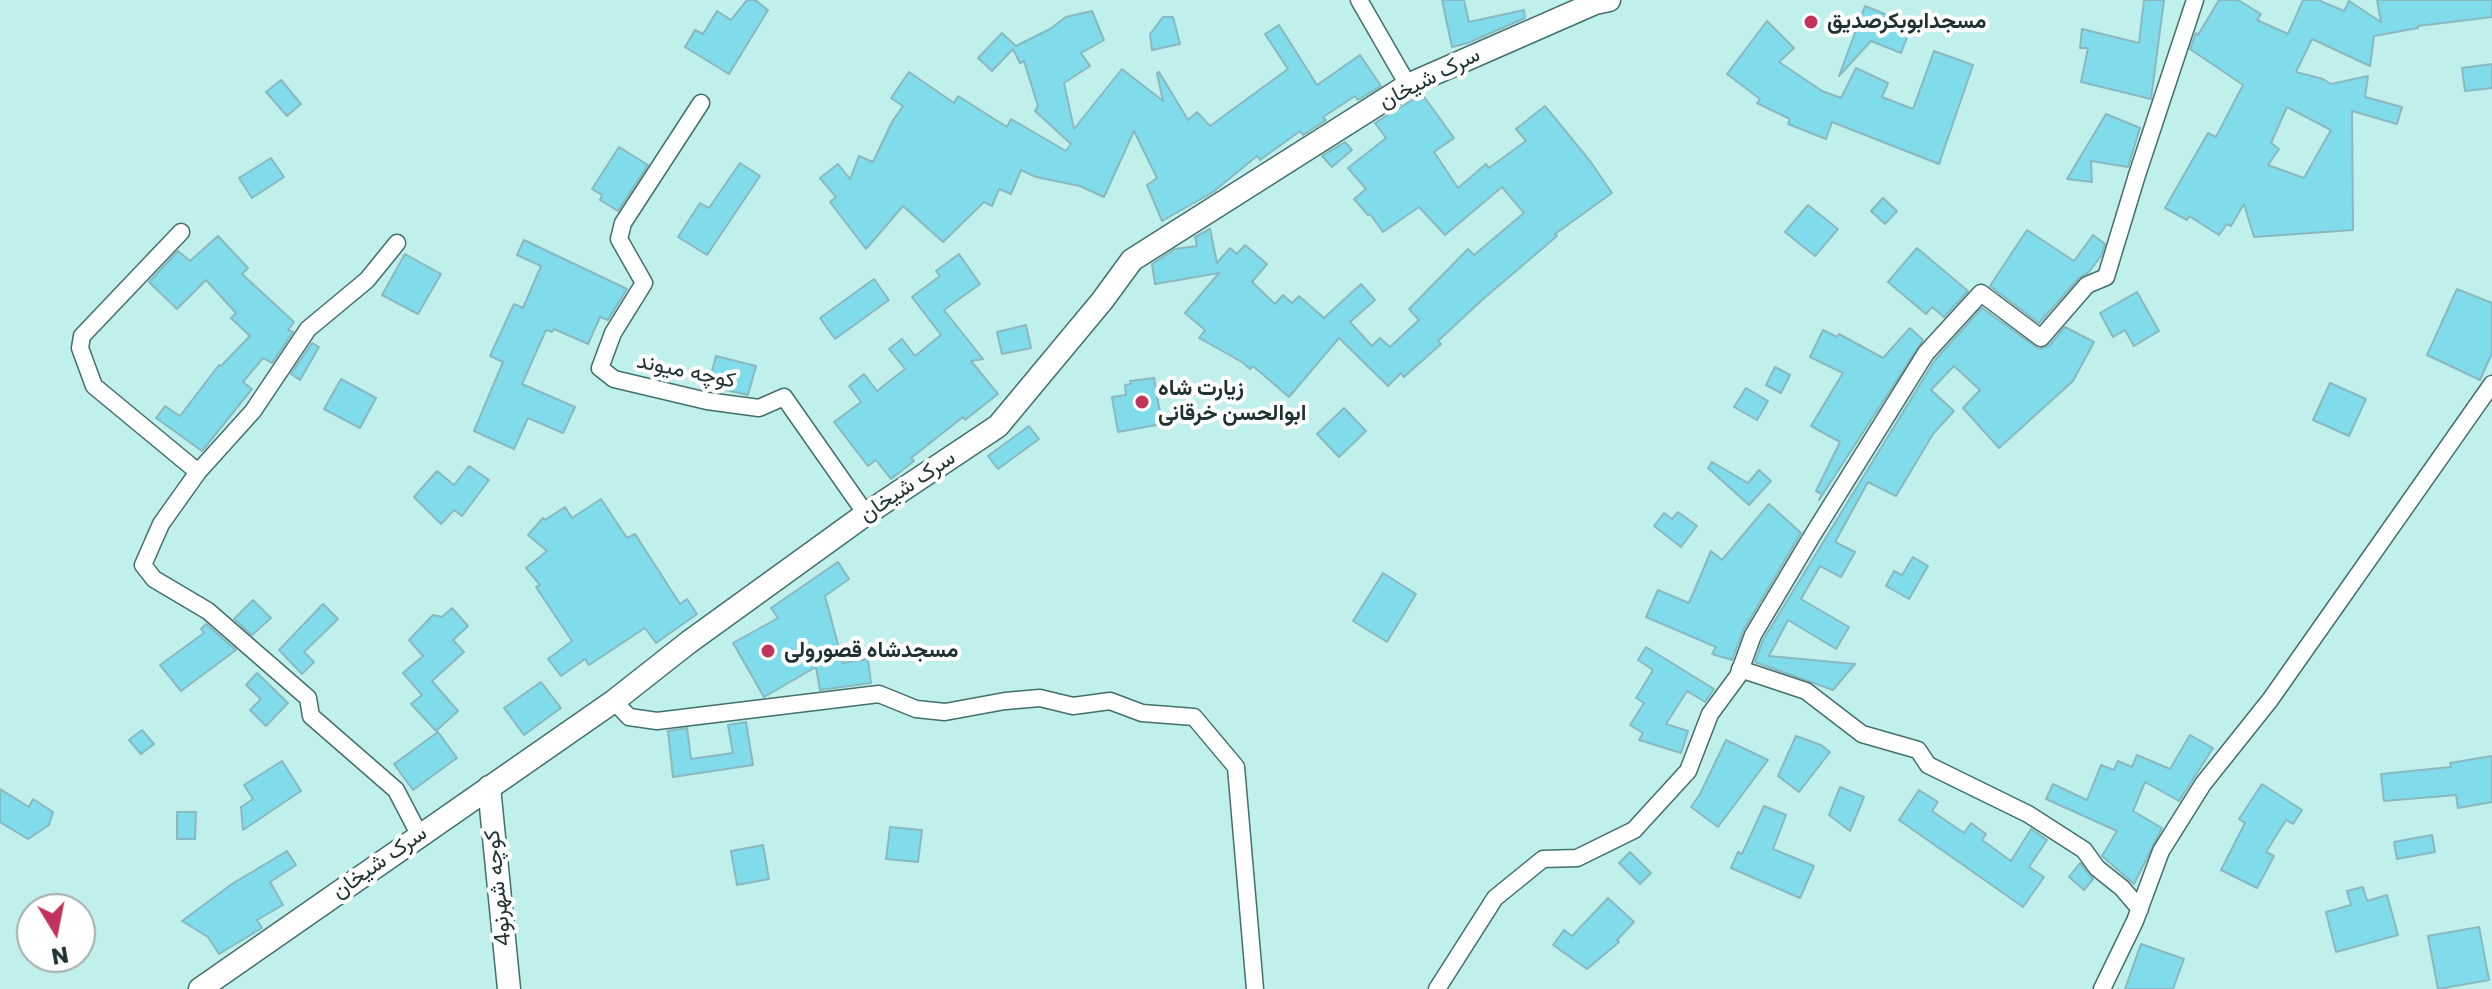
<!DOCTYPE html>
<meta charset="utf-8">
<style>
body{margin:0}
#map{position:relative;width:2492px;height:989px;overflow:hidden;background:#bff0eb;font-family:Poppins,sans-serif}
canvas{display:block}
.north{position:absolute;left:16px;top:893px;width:80px;height:80px;box-sizing:border-box;background:#fff;border:2px solid #a6adad;border-radius:50%;rotate:170deg;font-size:22px;font-weight:700;line-height:32px;text-align:center;color:#203332}
.north::after{content:'';display:block;margin:auto;width:28px;height:36px;background:#c1335b;clip-path:polygon(50% 0,100% 100%,50% 72%,0 100%)}
</style>
<div id="map">
<canvas width="2492" height="989"></canvas>
<div class="north">N</div>
</div>
<script>
const ctx = document.querySelector('canvas').getContext('2d');
ctx.lineJoin = 'round';
function fillPath(path, color) {
  ctx.fillStyle = color;
  ctx.fill(path, 'evenodd');
}
function trace(path, color, width, dash) {
  ctx.strokeStyle = color;
  ctx.lineWidth = width;
  ctx.lineCap = dash ? 'butt' : 'round';
  ctx.setLineDash(dash || []);
  ctx.stroke(path);
}
function label(font, color, halo, rows, align = 'center') {
  ctx.font = font + ' Poppins,Vazirmatn,sans-serif';
  ctx.lineWidth = 8;
  ctx.setLineDash([]);
  ctx.textBaseline = 'middle';
  ctx.strokeStyle = halo;
  ctx.fillStyle = color;
  for (const [text, x, y, turn = 0] of rows) {
    ctx.save();
    ctx.translate(x, y);
    ctx.rotate((+turn || 0) * Math.PI / 180);
    ctx.textAlign = isNaN(turn) ? turn : align;
    if (halo) ctx.strokeText(text, 0, 0);
    ctx.fillText(text, 0, 0);
    ctx.restore();
  }
}
const building = new Path2D(`
 M747,0H755L768,10L729,74L685,47L695,30L703,34L717,11L731,20Z
 M1442,0H1464L1469,22L1524,10L1525,18L1468,43L1452,47Z
 M2144,0H2164L2151,99L2081,82L2088,48H2080L2082,29L2139,43Z
 M2219,0H2238L2261,14L2257,20L2288,34L2303,0H2318L2344,11L2349,1L2381,22L2377,0H2492V17L2418,26V28L2374,36L2370,66L2312,39L2296,72L2323,79L2331,84L2368,76L2365,97L2402,107L2397,124L2352,111L2353,230L2254,237L2244,204L2231,226L2227,224L2219,235L2189,216L2187,220L2165,208L2208,133L2216,137L2243,85L2190,49L2196,33L2198,35ZM2287,107L2331,130L2304,178L2268,165L2279,149L2271,143Z
 M1865,6L1912,25L1901,53L1871,41L1839,76Z
 M1092,11L1104,40L1081,53L1090,66L1064,83L1074,129L1122,69L1163,101L1157,73L1159,72L1188,120L1197,112L1210,126L1288,69L1265,34L1279,25L1317,85L1360,55L1381,86L1358,100L1355,96L1323,117L1326,120L1303,135L1300,131L1260,160L1257,156L1213,192L1162,221L1147,185L1157,178L1134,131L1104,197L1080,186L1036,177L1021,170L1011,194L999,189L992,206L984,202L943,242L903,206L866,249L830,202L836,197L820,178L838,164L850,179L859,156L873,162L892,122L903,106L891,98L909,72L954,103L958,96L1007,127L1011,119L1066,151L1071,144L1035,111L1038,106L1024,61L1020,63L1013,49L992,71L978,58L1002,33L1016,46L1050,29L1066,17Z
 M1163,17H1173L1180,44L1152,50L1150,34Z
 M1767,21L1794,48L1779,62L1822,91L1841,98L1856,68L1888,83L1882,97L1913,109L1934,51L1973,65L1939,164L1832,122L1826,139L1788,124L1790,119L1757,103L1760,99L1727,74Z
 M2492,64V88L2465,91L2462,68Z
 M281,80L301,104L287,116L266,92Z
 M1422,94L1454,138L1434,152L1458,188L1486,164L1489,168L1526,141L1516,129L1545,106L1590,161L1612,193L1555,234L1557,236L1482,300L1438,341L1441,344L1404,377L1401,373L1388,386L1339,338L1289,397L1253,366L1250,369L1242,362L1199,338L1205,330L1185,313L1219,273L1155,284L1152,264L1175,249L1197,246L1195,237L1210,229L1217,263L1230,248L1237,254L1245,245L1267,264L1252,282L1275,304L1283,295L1292,303L1299,296L1324,318L1361,284L1375,300L1350,322L1372,346L1380,338L1390,347L1419,320L1409,309L1468,249L1474,255L1524,213L1502,187L1445,235L1419,207L1383,232L1370,214L1368,215L1354,199L1366,189L1348,168L1386,138L1375,123Z
 M2106,114L2140,128L2128,167L2091,161L2092,182L2067,179Z
 M1345,142L1352,150L1332,167L1322,156Z
 M619,147L648,165L618,211L600,200L602,195L592,189Z
 M271,158L284,177L252,198L239,178Z
 M740,163L760,176L707,255L678,237L700,203L709,208Z
 M1883,198L1897,211L1885,224L1871,211Z
 M1808,205L1838,229L1815,256L1785,232Z
 M2027,230L2074,261L2093,235L2105,244L2101,256L2089,272L2079,278L2039,323L1990,286Z
 M218,236L248,268L242,274L294,322L288,330L293,332L272,363L263,358L243,382L252,389L202,451L156,418L165,406L180,416L219,365L221,366L250,336L231,318L236,313L206,280L177,309L149,282L178,251L190,261Z
 M524,240L627,289L608,320L600,317L588,344L554,329L552,332L546,330L522,384L575,407L563,433L528,418L514,449L474,431L503,362L490,356L514,304L523,308L541,266L517,255Z
 M1917,248L1968,291L1944,317L1932,307L1926,314L1888,282Z
 M405,254L441,274L418,314L382,295Z
 M959,254L980,284L944,310L983,359L971,361L998,394L965,420L963,417L911,458L914,461L891,479L876,460L868,466L834,422L861,402L849,386L864,374L877,391L905,369L889,349L902,339L915,356L941,335L912,297L940,276L936,271Z
 M874,279L889,300L835,339L820,318Z
 M2457,289L2492,303V353L2480,380L2427,355Z
 M2137,292L2159,331L2134,346L2125,330L2113,337L2100,313Z
 M1982,308L2039,349L2049,346L2065,327L2094,342L2073,381L1999,448L1963,408L1980,390L1954,366L1931,390L1954,411L1933,434L1896,496L1868,482L1835,542L1855,552L1841,577L1820,566L1801,599L1849,627L1836,649L1788,620L1769,656L1855,664L1833,690L1755,662L1763,640L1935,360Z
 M1026,325L1031,348L1002,354L997,332Z
 M1910,328L1923,340L1819,500L1822,494L1816,491L1840,442L1811,426L1843,373L1810,357L1823,330L1837,337L1839,334L1883,358Z
 M312,343L319,347L300,380L291,374Z
 M716,356L756,366L748,395L708,386Z
 M1775,367L1790,375L1781,393L1766,385Z
 M1154,378L1162,424L1118,432L1112,397L1126,395L1125,385L1131,384L1130,381Z
 M341,379L376,398L360,428L324,409Z
 M2330,383L2366,399L2349,436L2313,420Z
 M1746,388L1768,401L1757,420L1734,407Z
 M1344,408L1366,431L1339,457L1317,434Z
 M1029,426L1039,439L998,469L988,456Z
 M1712,462L1748,483L1759,470L1771,481L1749,505L1708,468Z
 M469,466L489,480L462,516L454,510L441,524L414,497L437,471L454,485Z
 M601,499L627,538L635,534L680,604L687,599L697,614L656,643L645,628L589,665L585,659L561,676L548,659L572,641L536,587L540,585L526,568L547,551L528,535L543,518L545,520L565,507L572,518Z
 M1769,504L1801,533L1744,629L1732,660L1712,654L1716,647L1646,617L1658,590L1689,603L1711,551L1722,560Z
 M1678,512L1697,526L1681,547L1654,526L1664,513L1672,519Z
 M1913,557L1928,566L1909,599L1886,586L1894,571L1902,575Z
 M838,562L849,579L825,596L843,663L868,659L871,683L820,690L816,667L764,697L733,643L778,618L771,608Z
 M1383,573L1416,594L1387,642L1353,621Z
 M253,600L271,618L252,635L234,619Z
 M323,604L338,619L304,652L314,662L302,674L279,650Z
 M452,608L468,626L453,640L464,652L432,681L458,711L436,731L411,704L422,695L403,673L423,656L409,640L433,615L442,617Z
 M206,624L236,650L181,691L160,665L204,633L201,629Z
 M1646,647L1714,689L1705,702L1687,691L1666,724L1688,731L1681,753L1639,740L1643,733L1630,725L1644,703L1636,698L1653,670L1638,660Z
 M257,673L288,703L266,726L250,710L261,699L246,685Z
 M541,682L561,708L524,735L504,708Z
 M746,722L753,765L673,777L668,731L687,728L691,759L733,753L728,725Z
 M142,730L154,744L141,754L129,740Z
 M438,732L457,758L413,790L394,764Z
 M2190,735L2213,748L2179,801L2145,782L2133,811L2162,828L2134,884L2102,856L2117,831L2046,799L2053,784L2087,800L2101,765L2114,770L2118,761L2132,767L2137,755L2170,769Z
 M1796,736L1821,745L1830,752L1799,792L1778,776Z
 M1726,740L1768,760L1718,827L1691,807L1700,794Z
 M2492,756V802L2458,808L2456,795L2384,801L2381,774L2451,767L2450,763Z
 M282,761L301,791L243,830L241,807L253,799L244,785Z
 M2262,784L2302,810L2293,824L2286,820L2266,852L2274,856L2257,888L2221,870L2245,823L2239,819Z
 M1840,787L1864,797L1850,831L1829,815Z
 M0,789L29,807L33,799L53,812L49,825L28,839L0,822Z
 M1919,790L1938,802L1932,811L1964,833L1971,823L1986,834L1982,840L2011,861L2031,829L2047,840L2029,867L2044,877L2023,907L1899,820Z
 M1764,806L1786,815L1773,849L1814,866L1800,898L1731,868L1738,852L1742,854Z
 M177,812H196L195,839H177Z
 M890,827L922,830L918,862L886,859Z
 M2432,835L2435,852L2397,859L2394,842Z
 M763,845L769,879L737,885L731,851Z
 M287,851L296,865L270,882L283,905L257,920L262,928L219,954L208,937L182,921L232,884Z
 M1630,852L1651,873L1640,884L1619,863Z
 M2080,863L2093,879L2084,890L2069,877Z
 M2363,887L2367,901L2387,895L2398,935L2336,952L2326,912L2351,905L2347,891Z
 M1608,898L1634,922L1617,940L1619,942L1587,969L1553,945L1564,930L1572,936Z
 M2479,927L2489,980L2438,989L2428,936Z
 M2141,944L2184,959L2173,989H2125Z`);
fillPath(building, '#80dceb');
trace(building, '#89b8c0', 2);
const minor = new Path2D(`
 M1359,0L1408,85
 M701,103L623,223L619,239L644,283L613,333L600,368L614,379L707,401L759,408L784,397L866,514
 M181,232L82,336L80,348L94,386L198,472
 M397,243L367,280L308,329L253,411L198,472L161,524L143,565L154,579L208,611L308,698L311,716L396,790L420,836
 M1740,669L1806,691L1862,734L1918,750L1928,765L2028,814L2084,850L2097,868L2122,888L2140,909
 M614,701L629,717L657,721L879,694L916,709L945,712L1005,701L1040,698L1073,706L1110,701L1142,713L1194,717L1236,767L1255,989
 M1437,989L1495,898L1543,859L1577,858L1634,830L1688,771L1710,714L1738,676L1753,635L1812,536L1926,353L1981,293L2041,338L2087,285L2106,277L2137,175L2195,0
 M2102,989L2135,921L2161,851L2203,784L2270,700L2492,384`);
const tertiary = new Path2D(`
 M489,787L509,989
 M200,989L614,701L689,642L866,514L998,426L1102,301L1132,260L1408,85L1595,3L1609,0`);
trace(minor, '#42706c', 19);
trace(tertiary, '#42706c', 25);
trace(minor, '#fff', 16);
trace(tertiary, '#fff', 22);
for (const [x, y, r, color] of [
 [1811,22,8,"#c1335b"],
 [1142,402,8,"#c1335b"],
 [768,651,8,"#c1335b"]
]) {
  const dot = new Path2D();
  dot.arc(x, y, r, 0, 2 * Math.PI);
  ctx.fillStyle = color;
  ctx.fill(dot);
  trace(dot, '#fff', 3);
}
label('bold 22px', '#203332', '#fff', [
 ["مسجدابوبکرصدیق",1827,22],
 ["زیارت شاه",1158,389],
 ["ابوالحسن خرقانی",1158,414],
 ["مسجدشاه قصورولی",784,651]
], 'left');
label('22px', '#203332', '#fff', [
 ["سرک شیخان",1430,79,-27],
 ["کوچه میوند",686,372,12],
 ["سرک شیخان",908,487,-34],
 ["سرک شیخان",380,863,-35],
 ["کوچه شهرنو4",499,888,-96]
]);
</script>
